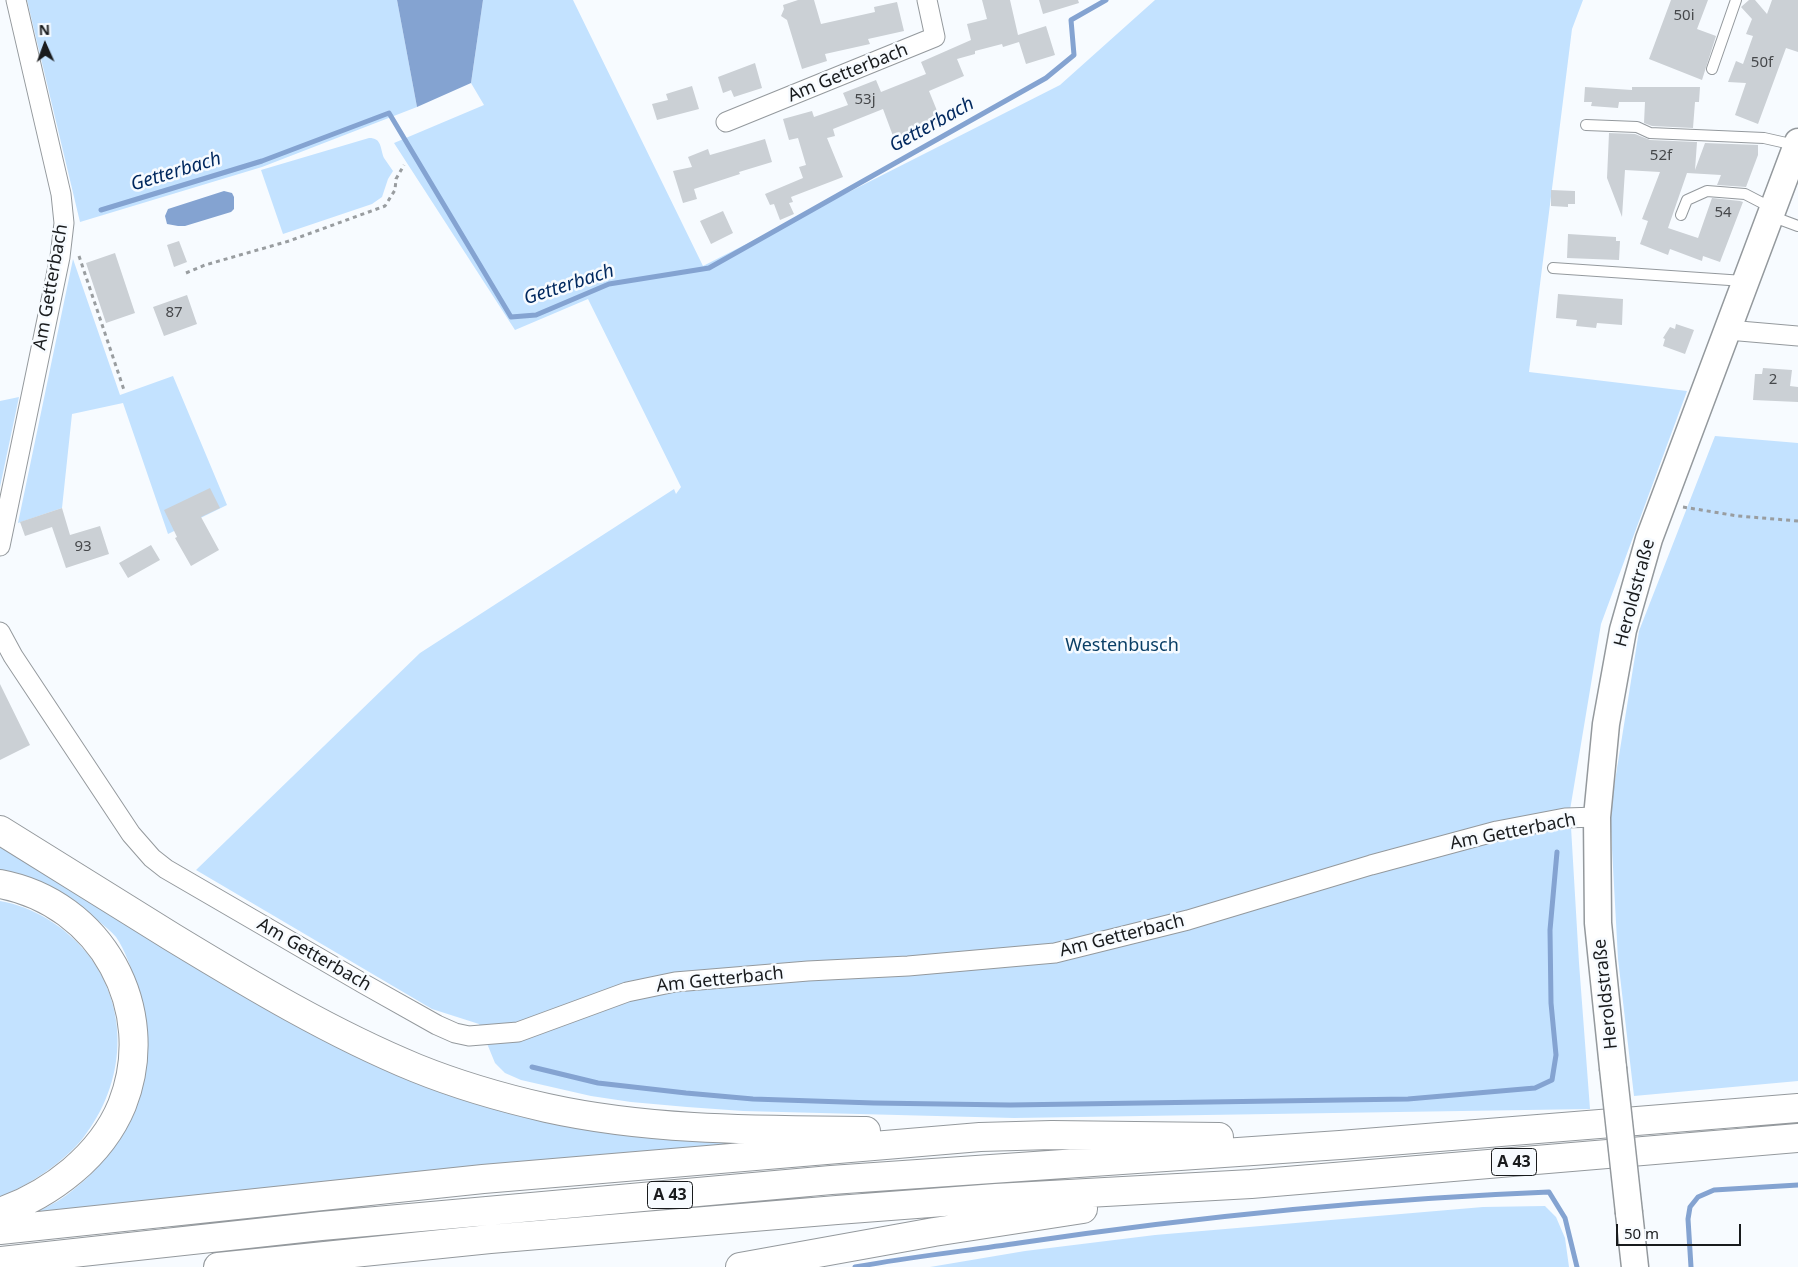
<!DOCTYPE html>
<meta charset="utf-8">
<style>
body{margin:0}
#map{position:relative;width:1798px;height:1267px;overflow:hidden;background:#f7fbff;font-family:"Noto Sans",sans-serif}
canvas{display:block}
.north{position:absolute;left:20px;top:20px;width:50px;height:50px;-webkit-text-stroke:4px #f7fbff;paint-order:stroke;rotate:358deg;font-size:14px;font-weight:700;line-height:20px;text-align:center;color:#191b1d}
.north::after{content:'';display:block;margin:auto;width:18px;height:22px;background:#191b1d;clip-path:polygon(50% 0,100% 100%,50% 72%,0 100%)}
.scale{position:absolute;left:1616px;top:1224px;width:125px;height:22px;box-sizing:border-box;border:2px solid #191b1d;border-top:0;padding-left:6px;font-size:15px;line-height:18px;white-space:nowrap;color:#191b1d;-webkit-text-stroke:4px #f7fbff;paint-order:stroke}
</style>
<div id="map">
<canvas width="1798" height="1267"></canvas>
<div class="north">N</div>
<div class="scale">50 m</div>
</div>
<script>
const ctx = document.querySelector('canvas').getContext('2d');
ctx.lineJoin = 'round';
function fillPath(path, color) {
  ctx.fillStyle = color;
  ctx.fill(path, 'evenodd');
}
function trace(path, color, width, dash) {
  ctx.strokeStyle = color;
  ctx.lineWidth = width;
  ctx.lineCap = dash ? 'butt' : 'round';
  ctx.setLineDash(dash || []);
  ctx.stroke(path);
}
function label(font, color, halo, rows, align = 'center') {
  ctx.font = font + ' "Noto Sans",sans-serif';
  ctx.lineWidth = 5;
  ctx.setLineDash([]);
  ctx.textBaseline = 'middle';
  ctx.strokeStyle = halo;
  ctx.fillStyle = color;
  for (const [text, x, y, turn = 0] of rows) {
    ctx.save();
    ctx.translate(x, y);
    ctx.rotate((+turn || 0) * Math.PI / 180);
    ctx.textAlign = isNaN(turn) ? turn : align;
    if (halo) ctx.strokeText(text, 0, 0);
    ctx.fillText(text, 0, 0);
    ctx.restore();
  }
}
fillPath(new Path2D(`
 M27,0H397L417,107L262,167L80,222Z
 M483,0H573L703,266L1060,85L1155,0H1583L1572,29L1529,372L1687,391L1601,624L1570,810L1579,963L1590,1109L1014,1118L743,1111L687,1107L631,1102L591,1096L521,1080L505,1073L495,1063L479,1024L432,1009L196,870L420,653L674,489L676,494L681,487L588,299L515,330L394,143L484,105L471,83Z
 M369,138C382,138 380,148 384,158C387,162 390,167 393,171L388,179L382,197L372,204L283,234L261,170Z
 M73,259L120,395L173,376L227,505L168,534L123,403L72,414L62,508L18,523Z
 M19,397L0,487V401Z
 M1715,436L1798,443V1081L1634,1096L1618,959L1610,812L1639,631Z
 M0,839L405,1072L781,1141L717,1145L302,1184L35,1213C46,1207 58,1202 68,1194C135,1144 165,1063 136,982C131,968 125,950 116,937C111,931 103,925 96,919C65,890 41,880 0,870Z
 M0,901C34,907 64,926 86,952C131,1008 126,1083 83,1138C63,1163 29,1185 0,1197Z
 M1545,1206L1556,1217L1565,1238L1569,1267H930L1025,1251L1155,1235L1483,1207Z`), '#c3e2ff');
fillPath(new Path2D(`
 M397,0H483L471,83L417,107Z
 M224,191L232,193L234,197V209L231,212L185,226H178L167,224L165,216L168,209Z`), '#84a3d1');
trace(new Path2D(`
 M101,210L262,161L389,113L511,317L536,315L609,284L709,268L1046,78L1074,55L1071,20L1106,0
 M532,1067L598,1083L686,1093L753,1099L874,1103L1010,1105L1408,1099L1535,1088L1552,1080L1556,1055L1551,1003L1550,930L1557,852
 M855,1267C910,1257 965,1251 1019,1243C1195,1217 1372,1199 1549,1192L1565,1218L1577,1267
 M1691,1267L1688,1219L1690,1207L1698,1197L1714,1190L1798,1185`), '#84a3d1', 5);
fillPath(new Path2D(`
 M798,0H814L821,24L875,12L874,7L897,2L904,31L868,39L870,44L825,54L827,61L802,69L787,20L781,16L784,9L783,5Z
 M982,0H1010L1018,35L1046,26L1055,55L1026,64L1019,42L1003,47L1002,44L975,51V54L957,59L964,76L929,91L942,123L933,127L935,130L907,140L896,144L883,109L833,129L835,136L827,138L843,177L791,197L793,202L789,203L794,214L780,220L774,204L770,205L765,194L803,178L799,167L806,165L798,138L789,140L783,119L812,111L814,117L848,105L843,93L876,80L881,92L926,74L921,62L971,40L967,24L987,19Z
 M1039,0H1078L1079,3L1043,14Z
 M1671,0H1708L1697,29L1716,36L1702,80L1649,59Z
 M1749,0H1755L1767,14L1772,0H1798V52L1786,48L1758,124L1735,115L1746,83L1728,82L1736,61L1743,64L1753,36L1746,34L1752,19L1741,7Z
 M755,63L762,88L734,97L731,90L723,93L718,77Z
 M692,86L699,109L657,120L652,104L668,100L666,94Z
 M1585,87L1632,90V87H1700L1699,102H1695L1693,128L1652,126L1644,123L1645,102H1619L1618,108L1591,106L1592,102H1584Z
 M1609,133L1635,134L1650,140L1697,142L1695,170L1705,143L1758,145V155L1746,187L1717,185L1721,175L1687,173L1668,228L1698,238L1712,198L1740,201L1743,202L1720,262L1703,256L1702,261L1670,249L1668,255L1640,244L1648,221L1642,219L1660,172L1625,170L1622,217L1607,178Z
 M765,139L772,162L739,172L740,174L694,189L697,199L683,203L673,171L692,167L688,157L708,149L710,155Z
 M1551,190L1575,191V204H1568V207L1551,206Z
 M723,211L733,233L711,244L700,221Z
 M1568,234L1616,237V241H1620L1619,260L1567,258Z
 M179,241L187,262L174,267L167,245Z
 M115,253L135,313L106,323L86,263Z
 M1558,294L1623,299L1622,325L1597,323L1596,328L1576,326L1577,320L1556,318Z
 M187,295L197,324L164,336L153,307Z
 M1676,324L1694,330L1685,354L1663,346L1665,339L1663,338L1670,327L1675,329Z
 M1763,368L1792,370L1790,386L1798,387V402L1753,400L1755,374H1762Z
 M210,488L220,508L201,517L219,550L191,566L175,538L177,537L164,510Z
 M62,508L70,535L100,526L109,554L66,568L52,527L25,536L20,522Z
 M151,545L160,560L128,578L119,563Z
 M0,684L30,745L0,760Z`), '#cbd0d5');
const lane = new Path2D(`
 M1712,69L1736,0
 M1586,125L1637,127L1650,133L1764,138L1795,145
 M1681,215L1687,200L1707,191L1745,194L1772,208
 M1771,216L1798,226
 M1553,268L1744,281`);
const street = new Path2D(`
 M726,122L935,37L927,0
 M1728,330L1798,336
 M0,546L60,257L64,223L61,194L16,0
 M0,632L13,656L131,834L152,858L166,869L364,984L437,1025L455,1033L469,1036L518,1032L627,992L675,982L808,971L908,966L1055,953L1188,920L1371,865L1497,831L1565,818L1597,817`);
const secondary = new Path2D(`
 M1613,1068L1598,923L1597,817L1606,724L1623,630L1649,539L1798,142
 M1629,1213L1635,1267`);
const highway = new Path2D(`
 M0,830C57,866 115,901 172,937C251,985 331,1033 416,1068C458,1085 503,1098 547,1108C651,1131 760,1130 866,1131
 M0,884C101,903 160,1009 122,1105C101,1156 51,1194 0,1212
 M0,1230L483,1179L980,1137L1052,1135L1219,1137
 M0,1261L321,1226L831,1180L1340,1145L1798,1108
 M218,1267L490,1239L837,1210L996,1198L1251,1184L1798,1138
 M740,1267L934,1232L1083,1209`);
trace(lane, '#94999d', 12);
trace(street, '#94999d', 21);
trace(secondary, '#94999d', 29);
trace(highway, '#94999d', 30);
trace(new Path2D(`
 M79,256L124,390
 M186,273L205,265L289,241L385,206L395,190L396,179L404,165
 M1683,507L1738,516L1798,521`), '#999da0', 3, [4, 4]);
trace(lane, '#fff', 10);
trace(street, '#fff', 19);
trace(secondary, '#fff', 26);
trace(highway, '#fff', 28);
const secondaryBridge = new Path2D(`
 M1613,1068L1629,1213`);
trace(secondaryBridge, '#94999d', 29, []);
trace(secondaryBridge, '#fff', 26);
label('15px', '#46484b', null, [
 ["50i",1684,16],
 ["50f",1762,63],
 ["53j",865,100],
 ["52f",1661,156],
 ["54",1723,213],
 ["87",174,313],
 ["2",1773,380],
 ["93",83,547]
]);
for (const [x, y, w] of [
 [1514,1162,45],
 [670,1195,45]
]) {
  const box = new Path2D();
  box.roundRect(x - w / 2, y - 13.5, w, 27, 4);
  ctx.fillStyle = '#f7fbff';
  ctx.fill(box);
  trace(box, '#191b1d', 1);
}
label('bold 16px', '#191b1d', null, [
 ["A 43",1514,1162],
 ["A 43",670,1195]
]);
label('18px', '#191b1d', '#f7fbff', [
 ["Am Getterbach",848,73,-22],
 ["Am Getterbach",51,287,-80],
 ["Heroldstraße",1635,593,-75],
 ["Am Getterbach",1513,832,-11],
 ["Am Getterbach",1122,936,-14],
 ["Am Getterbach",314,955,30],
 ["Am Getterbach",720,980,-6],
 ["Heroldstraße",1606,994,-96]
]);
label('18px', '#0a3f66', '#f7fbff', [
 ["Westenbusch",1122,646]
]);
label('italic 19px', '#00285f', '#f7fbff', [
 ["Getterbach",932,125,-29],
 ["Getterbach",176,172,-17],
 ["Getterbach",569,285,-18]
]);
</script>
